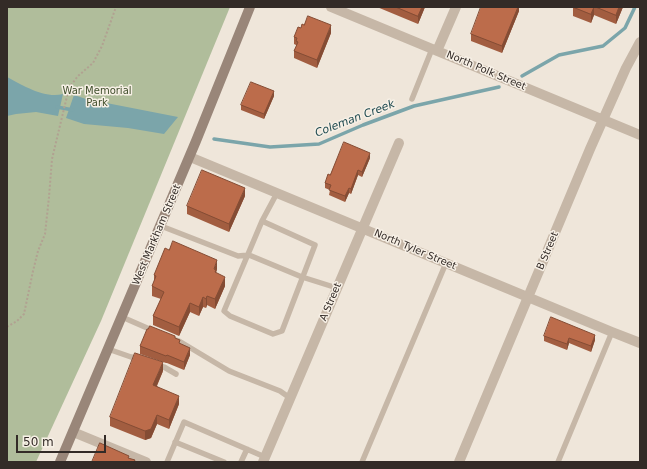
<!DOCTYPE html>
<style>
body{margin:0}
#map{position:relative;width:647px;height:469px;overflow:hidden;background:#efe6da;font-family:"DejaVu Sans",sans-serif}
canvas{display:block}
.frame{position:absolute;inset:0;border:8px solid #332b27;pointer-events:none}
.scale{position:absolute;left:16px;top:435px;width:90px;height:18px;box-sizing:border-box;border:2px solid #332b27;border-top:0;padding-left:5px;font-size:12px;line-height:14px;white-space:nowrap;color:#332b27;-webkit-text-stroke:3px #f7f0e6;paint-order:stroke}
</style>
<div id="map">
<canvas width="647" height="469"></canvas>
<div class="frame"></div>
<div class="scale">50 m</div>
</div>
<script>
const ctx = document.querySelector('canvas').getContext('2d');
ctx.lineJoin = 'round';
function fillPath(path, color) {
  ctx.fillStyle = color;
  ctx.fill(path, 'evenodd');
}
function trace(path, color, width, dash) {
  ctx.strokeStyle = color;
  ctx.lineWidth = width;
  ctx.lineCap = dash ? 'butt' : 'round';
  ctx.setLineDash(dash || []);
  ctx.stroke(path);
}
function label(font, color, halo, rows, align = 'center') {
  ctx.font = font + ' "DejaVu Sans",sans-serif';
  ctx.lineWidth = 3;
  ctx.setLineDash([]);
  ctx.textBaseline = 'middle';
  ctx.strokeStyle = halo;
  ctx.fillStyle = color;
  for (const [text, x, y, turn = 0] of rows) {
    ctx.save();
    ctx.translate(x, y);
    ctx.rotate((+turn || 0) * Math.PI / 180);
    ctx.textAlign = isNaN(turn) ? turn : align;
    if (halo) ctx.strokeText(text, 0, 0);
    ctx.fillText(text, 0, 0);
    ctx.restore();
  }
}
fillPath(new Path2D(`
 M7,7H230L101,321L36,462H7Z`), '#b0bd9b');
fillPath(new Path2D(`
 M7,77C22,85 45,99 63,94L58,116L36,112L16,114L7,116Z
 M74,95L86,99L178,117L164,134L128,128L84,124L66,118Z`), '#7ba5aa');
trace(new Path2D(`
 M522,76L559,55L603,46L625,28L635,7
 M57,107L73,110
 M214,139L270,147L319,144L363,125L414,106L499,87`), '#7ba5aa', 3.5);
trace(new Path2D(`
 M7,327L17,321L24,314L33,271L38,251L45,234L49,197L52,159L68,92L71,85L78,76L93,63L102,46L116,7`), '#b1a191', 2, [2, 2]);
trace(new Path2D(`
 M412,99L432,49
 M262,221L315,245L282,331L273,334L230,316L224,311L262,221L277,193
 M161,226L238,256L249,255L302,277L337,288
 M122,317L154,331
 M173,339L179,341L229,371L280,391L290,398
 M108,349L131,357L141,358
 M156,364L164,367L176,374
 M175,442L224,462
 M167,462L184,422L265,457
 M241,462L247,449
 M362,462L446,263
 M558,462L612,332`), '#c6b7a7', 5.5);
trace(new Path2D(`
 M331,7L640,135
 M437,51L456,7
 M190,157L612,332L640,343
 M73,432L146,462
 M263,462L399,143
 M459,462L590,149L626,68L640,42`), '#c6b7a7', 10);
trace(new Path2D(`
 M60,462L196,141L250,7`), '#998679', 10);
fillPath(new Path2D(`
 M377,7H425L418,24Z
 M519,7V11L502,53L471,41V34Z
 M573,7H623L616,24L594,15L591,23L573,16Z
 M301,28L331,33L317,68L294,58V51L296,47V45L294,44V37Z
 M274,96L264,119L241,110V105Z
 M370,158L362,177L358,175L351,194L349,193L345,202L329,195L330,190L325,188V183L330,175Z
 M245,196L229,232L187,214V206Z
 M217,269L216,273L225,286L215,309L207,305L206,308L203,307L199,316L190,312L179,336L153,325V316L161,299L152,296V286L154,283V275Z
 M544,336L595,340L591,352L569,343L567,350L544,341Z
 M175,338L190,355L184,370L167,363H166L140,354V346Z
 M163,371L157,386L179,404L169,429L157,424L151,438L145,440L110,426V417Z`), '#a25d40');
fillPath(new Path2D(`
 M422,7H425L418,24V16Z
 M518,7H519V11L502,53V46Z
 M594,7V15L591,23V14Z
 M619,7H623L616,24V15Z
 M331,25V33L317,68V60Z
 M274,91V96L264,119V114Z
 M370,153V158L362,177V172Z
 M358,170V175L351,194V189Z
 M245,188V196L229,232V224Z
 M349,188V193L345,202V196Z
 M217,260V269L216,272V279L214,269Z
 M225,277V286L215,309V299Z
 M207,296V305L206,308V299Z
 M203,297V307L199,316V307Z
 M190,303V312L179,336V327Z
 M595,335V340L591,352V346Z
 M569,338V343L567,350V344Z
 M190,348V355L184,370V362Z
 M163,362V371L153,394V385Z
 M179,396V404L169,429V420Z
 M157,415V424L151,438L145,440V431Z`), '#844c34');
const building = new Path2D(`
 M396,7H422L418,16Z
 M481,7H518L502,46L471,34Z
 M573,7H594L591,14Z
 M596,7H619L616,15Z
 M308,16L331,25L317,60L294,51L298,42L296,41L297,38L294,37L298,27L301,28L302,24L304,25Z
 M251,82L274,91L264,114L241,105Z
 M344,142L370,153L362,172L358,170L351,189L349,188L345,196L329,190L331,185L325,183L328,174L330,175Z
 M202,170L245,188L229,224L187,206Z
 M173,241L217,260L214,269L216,270L215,272L225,277L215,299L207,296L206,299L203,297L199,307L190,303L179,327L153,316L164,292L152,286L156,276L154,275L165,248L169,250Z
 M551,317L595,335L591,346L569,338L567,344L544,336Z
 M150,326L175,336V338L180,340L179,343L190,348L184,362L167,355L166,356L140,346L147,329H148Z
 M135,353L163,362L153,385L179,396L169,420L157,415L151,429L145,431L110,417Z
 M100,443L129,456L128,458L135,460L134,462H92Z`);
fillPath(building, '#bc6c4b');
trace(building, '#844c34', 1);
label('10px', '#332b27', '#f7f0e6', [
 ["North Polk Street",486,71,23],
 ["West Markham Street",157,235,-67],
 ["North Tyler Street",415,250,23],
 ["B Street",548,251,-67],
 ["A Street",331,302,-67]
]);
label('10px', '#414f2d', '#f7f0e6', [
 ["War Memorial",97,91],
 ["Park",97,103]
]);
label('italic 11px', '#204b51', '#f7f0e6', [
 ["Coleman Creek",355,119,-21]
]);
</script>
